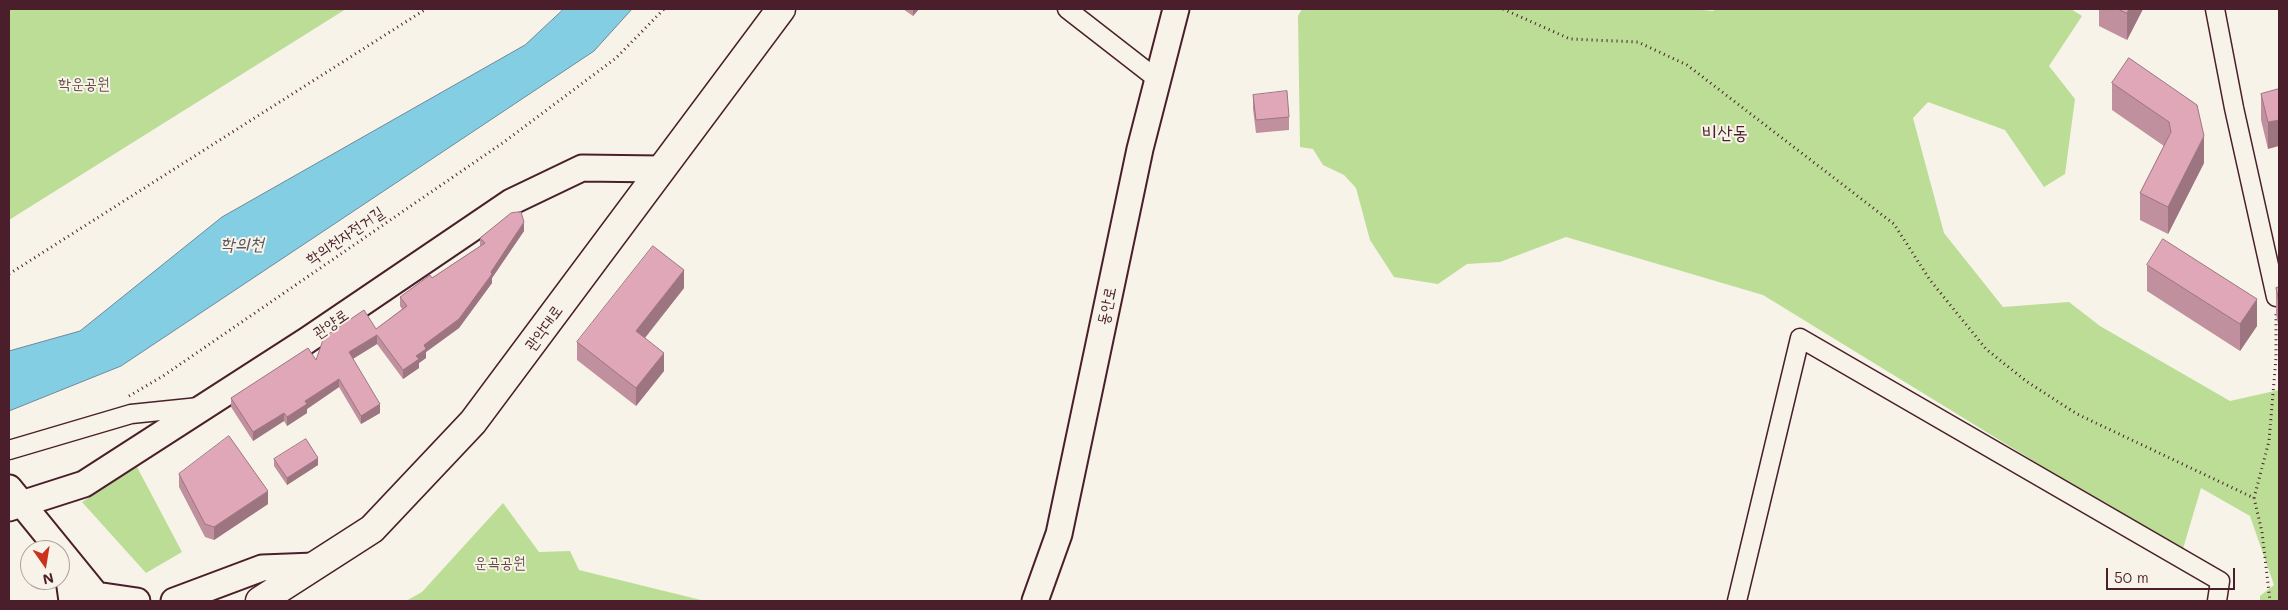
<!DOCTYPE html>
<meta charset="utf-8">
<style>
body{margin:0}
#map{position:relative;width:2288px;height:610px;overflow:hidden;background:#f7f3e8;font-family:Mali,sans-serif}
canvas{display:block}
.frame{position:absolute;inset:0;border:10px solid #4a1f2b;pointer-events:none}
.north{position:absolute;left:20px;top:540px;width:50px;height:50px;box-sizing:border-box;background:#f7f3e8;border:1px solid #b29e9c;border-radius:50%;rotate:167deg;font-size:14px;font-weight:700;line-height:20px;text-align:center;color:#4a1f2b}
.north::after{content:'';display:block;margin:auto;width:18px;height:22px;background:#c8321e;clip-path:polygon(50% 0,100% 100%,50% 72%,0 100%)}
.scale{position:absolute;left:2106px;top:568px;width:129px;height:22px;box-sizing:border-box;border:2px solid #4a1f2b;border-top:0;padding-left:6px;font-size:15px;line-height:18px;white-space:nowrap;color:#4a1f2b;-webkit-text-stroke:4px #f7f3e8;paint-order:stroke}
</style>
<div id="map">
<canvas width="2288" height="610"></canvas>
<div class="frame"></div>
<div class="north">N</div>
<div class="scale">50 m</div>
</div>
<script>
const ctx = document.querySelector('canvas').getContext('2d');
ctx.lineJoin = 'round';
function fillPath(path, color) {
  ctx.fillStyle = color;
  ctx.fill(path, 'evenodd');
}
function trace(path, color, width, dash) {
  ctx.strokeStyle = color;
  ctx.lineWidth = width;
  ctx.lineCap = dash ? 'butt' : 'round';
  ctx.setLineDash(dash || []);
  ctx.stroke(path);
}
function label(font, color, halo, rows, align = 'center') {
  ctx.font = font + ' Mali,"Poor Story",sans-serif';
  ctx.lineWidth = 4;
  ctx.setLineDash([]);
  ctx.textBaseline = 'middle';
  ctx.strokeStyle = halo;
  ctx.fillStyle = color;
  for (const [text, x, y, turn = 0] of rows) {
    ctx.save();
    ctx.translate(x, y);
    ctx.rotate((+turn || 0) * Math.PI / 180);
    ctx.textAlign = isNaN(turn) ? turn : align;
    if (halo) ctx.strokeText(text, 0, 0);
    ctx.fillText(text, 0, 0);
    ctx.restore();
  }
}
fillPath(new Path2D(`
 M9,9H346L9,220Z
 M1302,9H1692L1713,11L1716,9H2071L2082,16L2049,66L2075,99L2065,174L2044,187L2005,130L1928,102L1913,118L1944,233L2003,307L2069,302L2100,326L2230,401L2279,390V601H2260V596L2274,585L2250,516L2201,488L2182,552L1763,295L1566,237L1500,262L1467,264L1438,284L1394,277L1370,240L1356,188L1344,175L1323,165L1313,149L1300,147L1298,16Z
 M137,467L182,552L146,573L82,502Z
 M503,503L539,552L570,551L579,570L705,601H406L422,592Z`), '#bbdd96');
const water = new Path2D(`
 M564,9H632L594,51L121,366L9,411V351L80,331L222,217L525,45Z`);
fillPath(water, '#84cee4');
trace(water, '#6d889a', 1);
const street = new Path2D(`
 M1067,9L1157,79
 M2215,9L2234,108L2276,297L2279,296
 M9,450L131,414L199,407
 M1737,601L1800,338L2220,581L2217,601`);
const secondary = new Path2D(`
 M9,488L101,601
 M9,508L84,484L306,341L511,202L582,168L660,169
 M66,558L72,601
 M96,595L137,601
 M174,601L262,568L314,566
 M1035,601L1059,534L1140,149L1176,9`);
const primary = new Path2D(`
 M260,601L372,529L473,422L781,9`);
trace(street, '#4a1f2b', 21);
trace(secondary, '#4a1f2b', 29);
trace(primary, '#4a1f2b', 31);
trace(new Path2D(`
 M1503,9L1570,39L1638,42L1687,65L1894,224L1930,280L1986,349L2026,381L2077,414L2254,498L2262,532L2270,601
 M9,274L426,9
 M129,396L163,376L504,142L616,58L664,9
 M2254,498L2269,441L2276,358V313`), '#4a1f2b', 3, [1, 4]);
trace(street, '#f7f3e8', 18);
trace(secondary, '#f7f3e8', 25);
trace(primary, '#f7f3e8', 28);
fillPath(new Path2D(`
 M903,9H919L913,16Z
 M2099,9H2143L2127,40L2099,26Z
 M2129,58L2204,163L2168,234L2140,220V193L2164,146L2112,110V83Z
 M2279,89L2268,149L2261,120V94Z
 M1253,95L1289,117V130L1256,133L1253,109Z
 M524,231L492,278V283L459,328L426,352V358L419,363V368L403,379L377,344L353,359L380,413L361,424L339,387L307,409V413L287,426L284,421L253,441L231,407V398L316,360L376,329L402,309L400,306V297L432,278L480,246V238Z
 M2147,265L2257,326L2240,351L2147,291Z
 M2279,287V329L2276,314V288Z
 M684,288L645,338L664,371L636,406L577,360V342Z
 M274,459L318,465L287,485L274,466Z
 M179,474L268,504L214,540L205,537L179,487Z`), '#c1909e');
fillPath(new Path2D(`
 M913,9H919L913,16Z
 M2129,9H2143L2127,40V13Z
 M2279,120V146L2268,149V122Z
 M2204,136V163L2168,234V207Z
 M524,222V231L492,278V283L459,328L426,352V358L419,363V368L403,379V370L416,356L424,345L491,272Z
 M684,270V288L636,349V331Z
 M2257,299V326L2240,351V324Z
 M377,335V344L349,361V352Z
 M664,353V371L636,406V388Z
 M339,379V387L307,409V413L287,426V417L305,401Z
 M380,404V413L361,424V416Z
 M284,413V421L253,441V432Z
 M318,458V465L287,485V478Z
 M268,491V504L214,540V527Z`), '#9d7581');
const building = new Path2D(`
 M2118,9H2129L2127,13Z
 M2129,58L2197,105L2204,136L2168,207L2140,193L2171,132L2169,122L2112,83Z
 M2279,89V120L2268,122L2261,94Z
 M1287,91L1289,117L1256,120L1253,95Z
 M521,212L524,222L491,272L492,274L459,319L424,345L426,349L416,356L419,359L403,370L377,335L349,352L380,404L361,416L339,379L305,401L307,404L287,417L284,413L253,432L231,398L308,348L316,360L324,337L364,310L376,329L407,306L400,297L430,275L432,278L485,243L480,238L511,213Z
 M2163,239L2257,299L2240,324L2147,265Z
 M653,246L684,270L636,331L664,353L636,388L577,342Z
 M2279,287V302L2276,288Z
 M229,436L268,491L214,527L205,524L179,474Z
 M306,439L318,458L287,478L274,459Z`);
fillPath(building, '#e0a7b8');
trace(building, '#9d7581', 1);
label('16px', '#664e46', '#f7f3e8', [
 ["학운공원",84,84],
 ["운곡공원",500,563]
]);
label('16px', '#4a1f2b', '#f7f3e8', [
 ["학의천자전거길",345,236,-34],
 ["동안로",1107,306,-78],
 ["관양로",331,324,-34],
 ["관악대로",544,328,-54]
]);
label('italic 18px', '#5b5462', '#f7f3e8', [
 ["학의천",242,244]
]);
label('19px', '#4a1f2b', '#f7f3e8', [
 ["비산동",1725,133]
]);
</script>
